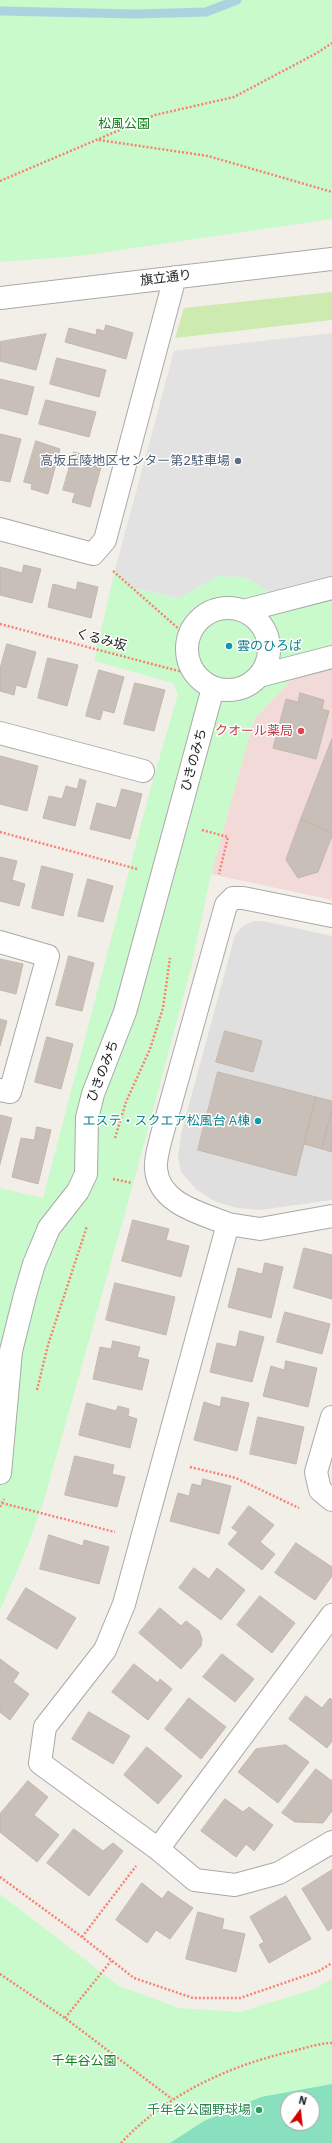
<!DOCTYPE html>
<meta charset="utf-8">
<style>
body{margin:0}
#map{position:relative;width:332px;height:2143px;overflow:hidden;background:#f2efe9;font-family:"IBM Plex Sans",sans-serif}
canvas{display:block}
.north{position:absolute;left:280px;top:2091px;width:40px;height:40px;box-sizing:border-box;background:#fff;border:1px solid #a7a7a7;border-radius:50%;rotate:15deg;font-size:11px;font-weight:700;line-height:16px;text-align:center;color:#222}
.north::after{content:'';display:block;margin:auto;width:14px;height:18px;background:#d40000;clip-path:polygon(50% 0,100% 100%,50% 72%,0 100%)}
</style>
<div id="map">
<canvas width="332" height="2143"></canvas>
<div class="north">N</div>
</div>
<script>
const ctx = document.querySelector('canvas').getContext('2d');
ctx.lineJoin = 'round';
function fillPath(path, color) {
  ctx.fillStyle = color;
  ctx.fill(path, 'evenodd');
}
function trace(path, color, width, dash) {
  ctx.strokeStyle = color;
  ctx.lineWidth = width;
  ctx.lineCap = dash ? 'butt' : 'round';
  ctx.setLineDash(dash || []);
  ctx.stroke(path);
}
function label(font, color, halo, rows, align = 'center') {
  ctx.font = font + ' "IBM Plex Sans","Noto Sans JP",sans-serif';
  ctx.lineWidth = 3;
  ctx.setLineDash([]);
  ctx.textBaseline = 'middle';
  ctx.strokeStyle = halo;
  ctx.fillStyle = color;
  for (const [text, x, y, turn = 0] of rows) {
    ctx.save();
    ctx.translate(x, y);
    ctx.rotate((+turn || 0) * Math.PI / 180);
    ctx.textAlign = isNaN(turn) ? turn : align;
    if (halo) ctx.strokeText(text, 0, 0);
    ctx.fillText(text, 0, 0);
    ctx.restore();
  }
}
fillPath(new Path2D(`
 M254,921H263L332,936V1200L260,1210L238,1208L216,1202L197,1190L181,1172L178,1157L181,1134L235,935L243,926Z`), '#e0dfdf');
fillPath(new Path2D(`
 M332,664V900L211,874L254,719L297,674Z`), '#f2dad9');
fillPath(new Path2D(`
 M332,292V320L175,338L184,308Z`), '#cdebb0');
fillPath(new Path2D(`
 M0,0H332V219L79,256L0,262Z
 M115,570L135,588L178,598L218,576L245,577L277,596L332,582V664L297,674L254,719L211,874L191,968L137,1170L44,1500L27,1548L0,1610V1188L43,1198L151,787L178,694L173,683L94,661Z
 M0,1894L119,1986L179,2008L240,2012L314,1989L332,1979V2143H0ZM288,2099H312V2123H288Z`), '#c8facc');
fillPath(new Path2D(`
 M332,2084V2143H170L204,2121L261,2097ZM288,2099H312V2123H288Z`), '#88e0be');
fillPath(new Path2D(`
 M332,333V582L277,596L245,577L218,576L179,598L134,588L115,570L174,351Z`), '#e2e2e2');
trace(new Path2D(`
 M0,11L136,14L206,12L237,0`), '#aad3df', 9);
const building = new Path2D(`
 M106,325L133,333L126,359L65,342L69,328L96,335L97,329L104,331Z
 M46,334L36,370L0,361V342Z
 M57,358L106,370L99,397L50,384Z
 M0,379L34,387L27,415L0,408Z
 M46,400L96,412L89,437L39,424Z
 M0,434L21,439L10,482L0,480Z
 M36,441L60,449L48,494L31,489L32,484L24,482Z
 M74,452L103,460L90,507L72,502L75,493L63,490Z
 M24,565L41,569L32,603L0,595V567L22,573Z
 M78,582L98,587L91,618L48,607L53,584L76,590Z
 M7,644L36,652L26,688L16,685L14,695L0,691V669Z
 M48,658L78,665L67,706L38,698Z
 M99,670L124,677L114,713L103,710L100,720L86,716Z
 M135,683L165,690L154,731L124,724Z
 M300,693L324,700L322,709L329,711L316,759L273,748L286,699L298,702Z
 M332,739V833L301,819Z
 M0,756L38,766L27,811L0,804Z
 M80,779L86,781L75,826L43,818L49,796L62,799L66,786L77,789Z
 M122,789L142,794L130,839L90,829L97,803L116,808Z
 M301,819L332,833V836L318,872L298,878L286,860Z
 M0,857L17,861L12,880L25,884L19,906L0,901Z
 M42,866L73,874L63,916L32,908Z
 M88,879L113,886L103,922L78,916Z
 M69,956L94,963L82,1011L56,1005Z
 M0,959L23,964L16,994L0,990Z
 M0,1019L7,1021L0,1046Z
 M225,1031L262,1041L253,1072L216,1062Z
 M47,1037L73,1044L61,1089L35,1082Z
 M218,1072L316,1097L296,1176L198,1150Z
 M316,1097L332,1101V1109L322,1149L304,1144Z
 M332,1109V1152L322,1149Z
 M0,1115L12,1118L0,1164Z
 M37,1127L51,1130L38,1184L12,1177L21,1138L34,1140Z
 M133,1220L169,1229L166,1240L189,1246L181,1277L122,1261Z
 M304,1248L332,1255V1299L294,1288Z
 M265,1263L283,1267L271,1318L228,1307L238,1268L262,1274Z
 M115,1283L175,1297L166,1335L106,1320Z
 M285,1312L330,1324L322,1354L277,1342Z
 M240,1331L264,1337L252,1382L210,1372L217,1343L236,1347Z
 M113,1341L140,1347L137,1357L149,1360L142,1390L93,1379L100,1347L111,1349Z
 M286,1361L317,1368L308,1407L263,1396L271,1366L284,1370Z
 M222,1397L249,1403L237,1451L194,1440L204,1402L220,1407Z
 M87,1403L116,1411L118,1406L129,1409L128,1416L137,1419L130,1448L79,1435Z
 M258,1417L304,1427L296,1464L250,1454Z
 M75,1456L114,1465L112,1474L125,1477L117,1507L65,1495Z
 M203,1479L231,1486L219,1534L170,1521L178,1493L189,1496L192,1484L201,1486Z
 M249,1506L274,1525L260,1542L275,1554L262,1570L228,1544L238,1532L232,1528Z
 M49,1535L83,1546L84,1540L109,1547L99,1584L40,1569Z
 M296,1543L332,1567V1576L315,1600L275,1573Z
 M194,1568L209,1579L217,1568L245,1590L221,1620L179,1588Z
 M26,1588L76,1618L57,1649L7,1619Z
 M260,1596L295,1623L272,1653L237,1625Z
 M160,1608L181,1626L186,1621L199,1631L202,1639L201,1646L181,1669L139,1633Z
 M222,1654L254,1679L235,1702L203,1677Z
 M0,1659L19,1673L13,1682L29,1694L10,1720L0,1712Z
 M134,1664L158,1683L160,1679L172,1689L148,1720L112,1692Z
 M306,1696L322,1708L330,1698L332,1700V1741L327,1748L289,1719Z
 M189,1698L226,1727L201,1759L165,1729Z
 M89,1712L130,1736L113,1764L72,1739Z
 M286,1745L309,1762L278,1803L238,1772L256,1749Z
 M147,1747L182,1776L158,1804L124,1775Z
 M316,1769L332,1781V1811L323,1823L295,1822L282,1813Z
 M28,1781L48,1797L34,1815L59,1835L37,1862L0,1832V1814Z
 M225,1799L243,1812L249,1807L273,1825L254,1851L246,1844L236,1857L201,1831Z
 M74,1829L103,1851L113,1843L123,1851L89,1896L47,1863Z
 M332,1870V1928L328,1931L302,1889Z
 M142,1883L162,1899L168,1891L193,1908L170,1939L156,1930L147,1943L116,1920Z
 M286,1896L311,1939L269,1963L259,1945L264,1942L250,1917Z
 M198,1912L224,1919L222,1929L245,1934L236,1972L186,1959Z`);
fillPath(building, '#c7bfb8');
trace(building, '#c4b6ab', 1);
const minor = new Path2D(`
 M0,298L332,259
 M0,529L93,554L105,540L175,277
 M187 649a41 41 0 1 1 82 0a41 41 0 1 1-82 0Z
 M243,611L332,588
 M259,676L332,657
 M0,733L143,771
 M332,916L243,898H233L226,905L161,1138C159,1147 155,1159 156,1169C159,1204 201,1213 228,1224L124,1604L105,1650L45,1727L40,1763L158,1849L195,1880L235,1885L279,1873L332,1842
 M0,942L48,956L10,1092L0,1090
 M228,1224L260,1229L332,1216
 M332,1417L316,1472L320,1490L332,1500
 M0,1473L11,1351L25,1295L34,1264L49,1228L78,1191L86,1174L87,1118L93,1094L125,1012L213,688
 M158,1849L332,1615`);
trace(minor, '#a9a9a9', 24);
trace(new Path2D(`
 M99,140L208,156L332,192
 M0,181L155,115L234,97L317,53L332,43
 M113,571L188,637
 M0,624L190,674
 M202,830L228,837L219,874
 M0,832L137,869
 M115,1138L126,1102L150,1049L163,1008L170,958
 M113,1179L132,1183
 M37,1390L48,1345L87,1226
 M190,1467L236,1478L299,1508
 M2,1503L115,1532
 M0,1507L4,1499
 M0,1877L82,1937L134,1978L193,1998H240L319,1971L332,1963
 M82,1937L136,1866
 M0,1974L65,2018L172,2099
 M65,2018L111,1961
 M121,2143C167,2094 228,2066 293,2051C306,2048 319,2043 332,2043`), '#fa8072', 2.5, [2, 2]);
trace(minor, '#fff', 22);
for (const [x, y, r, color] of [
 [238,461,4,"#5c6f8a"],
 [229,646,4,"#0f9aa8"],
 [301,731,4,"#e0444e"],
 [258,1121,4,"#0f9aa8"],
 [259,2110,4,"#2e9e5b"]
]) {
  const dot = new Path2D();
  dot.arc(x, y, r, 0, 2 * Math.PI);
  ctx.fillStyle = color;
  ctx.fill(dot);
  trace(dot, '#fff', 1.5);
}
label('13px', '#0c8416', '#fff', [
 ["松風公園",124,124],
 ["千年谷公園",84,2061]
]);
label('13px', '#222', '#fff', [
 ["旗立通り",166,278,-7],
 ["くるみ坂",101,640,15],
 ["ひきのみち",194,760,-75],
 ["ひきのみち",103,1071,-69]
]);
label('13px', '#4e5e75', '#fff', [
 ["高坂丘陵地区センター第2駐車場",230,461]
], 'right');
label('13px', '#0d838f', '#fff', [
 ["雲のひろば",237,646],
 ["エステ・スクエア松風台 A棟",250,1121,"right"]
], 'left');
label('13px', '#be3a42', '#fff', [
 ["クオール薬局",293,731]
], 'right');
label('13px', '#27864d', '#fff', [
 ["千年谷公園野球場",251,2110]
], 'right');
</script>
